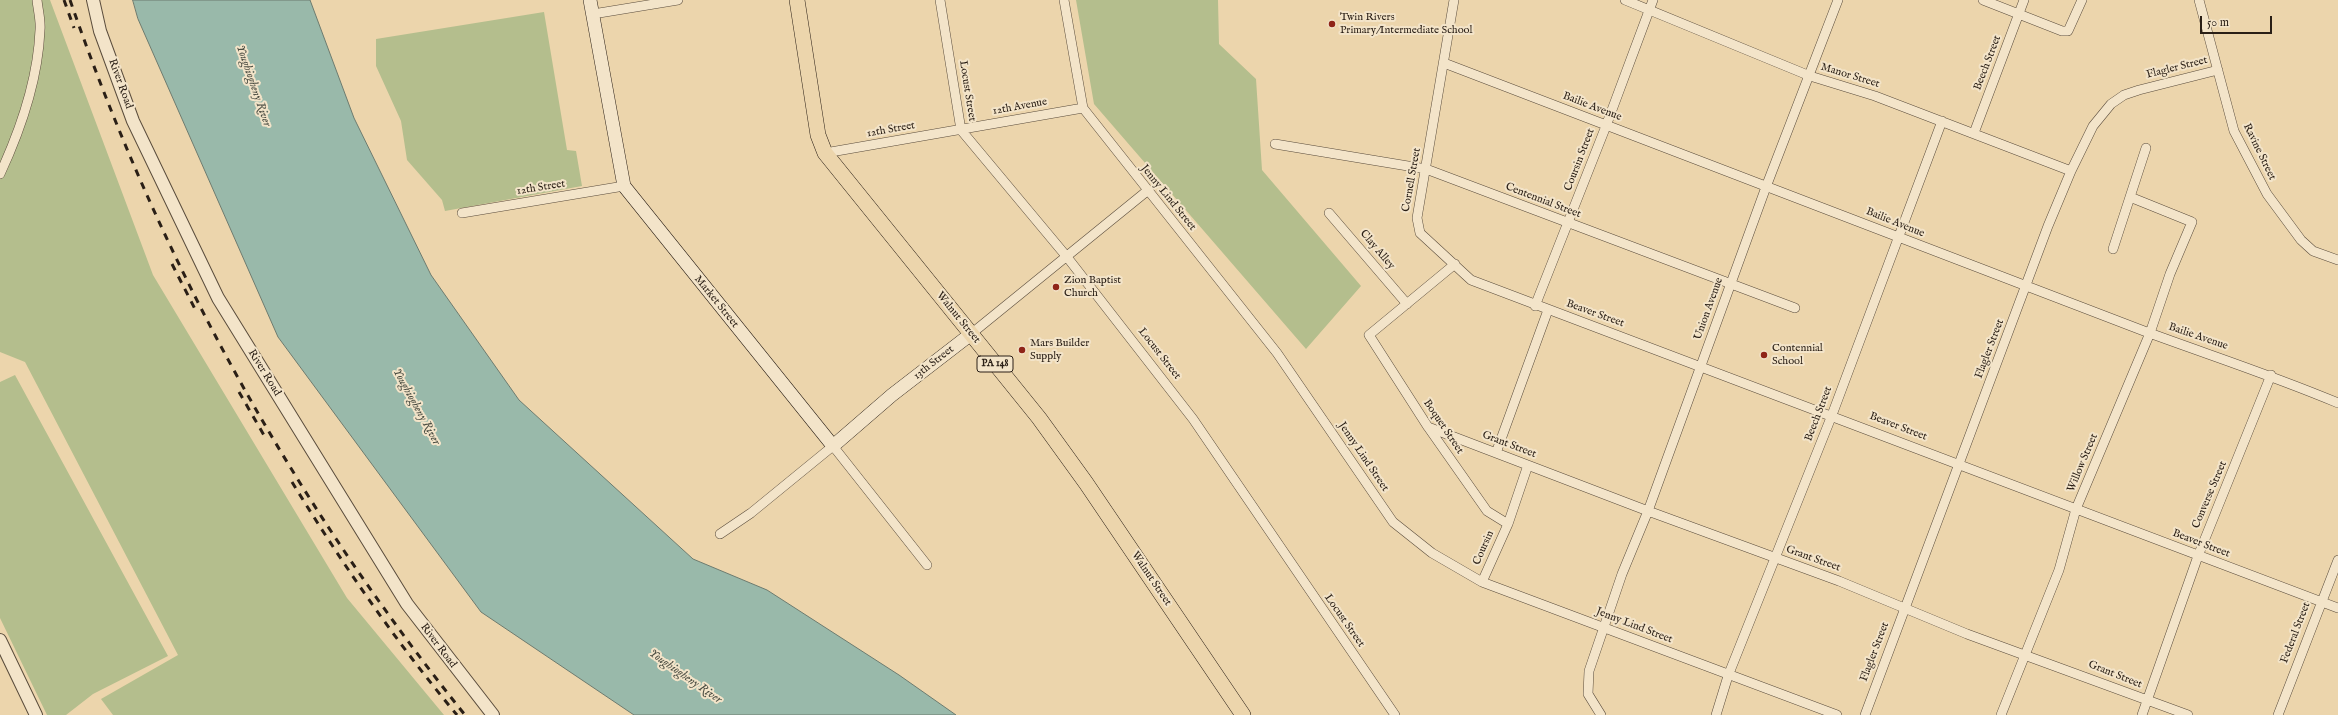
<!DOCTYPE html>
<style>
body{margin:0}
#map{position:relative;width:2338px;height:715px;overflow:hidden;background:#ecd5ac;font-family:"IM FELL English",serif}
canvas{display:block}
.scale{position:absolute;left:2200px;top:16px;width:72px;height:18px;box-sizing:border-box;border:2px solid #2a1f16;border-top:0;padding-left:5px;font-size:12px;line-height:14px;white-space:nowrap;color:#2a1f16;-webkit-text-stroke:3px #f3e4c9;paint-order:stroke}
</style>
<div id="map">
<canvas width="2338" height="715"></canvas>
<div class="scale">50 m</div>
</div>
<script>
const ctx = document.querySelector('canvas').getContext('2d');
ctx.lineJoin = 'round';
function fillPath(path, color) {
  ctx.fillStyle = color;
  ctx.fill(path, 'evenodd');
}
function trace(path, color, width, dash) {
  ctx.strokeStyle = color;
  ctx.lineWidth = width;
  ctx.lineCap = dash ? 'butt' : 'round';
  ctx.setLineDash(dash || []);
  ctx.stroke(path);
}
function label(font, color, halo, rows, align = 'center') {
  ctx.font = font + ' "IM FELL English",serif';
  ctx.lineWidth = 4;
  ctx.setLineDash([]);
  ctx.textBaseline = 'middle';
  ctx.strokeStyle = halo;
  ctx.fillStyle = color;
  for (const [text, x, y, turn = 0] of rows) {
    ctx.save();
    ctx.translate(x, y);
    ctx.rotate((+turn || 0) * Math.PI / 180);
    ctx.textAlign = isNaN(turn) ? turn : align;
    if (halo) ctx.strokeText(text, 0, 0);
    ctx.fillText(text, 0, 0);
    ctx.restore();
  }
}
fillPath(new Path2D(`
 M0,0H50L153,275L347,598L444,715H113L101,699L178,655L25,362L0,352Z
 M1076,0H1218L1219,44L1256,79L1262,170L1361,286L1306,349L1094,104Z
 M544,12L567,150L576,151L582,186L445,211L442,200L407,160L401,121L376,66V39Z
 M15,375L168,656L93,694L66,715H47L0,618V382Z`), '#b4be8d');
const water = new Path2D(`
 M133,0H310L354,118L431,275L519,400L693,559L767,590L899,675L956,715H634L481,612L278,337L138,19Z`);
fillPath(water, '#99b9aa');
trace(water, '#6d7b6f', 1);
const minor = new Path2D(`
 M940,0L961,130L1067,257L1193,419L1395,715
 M1064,0L1083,108L1277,353L1393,522L1432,553L1482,582L1837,715
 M1454,0L1417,218L1420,233L1471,280L2338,608
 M1625,0L1810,76L1875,96L2071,171
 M1983,0L2062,31H2068L2082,0
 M2199,0L2234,131L2267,194L2301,240L2313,251L2338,260
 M593,14L678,0
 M1444,63C1677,153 1911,241 2144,331C2209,355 2274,376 2338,403
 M1974,133L2024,0
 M1275,144L1426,169L1795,308
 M825,153L1083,108
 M0,174C20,131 38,79 40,30C41,21 38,10 37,0
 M462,213L624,186
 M1329,213L1407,304
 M2113,249L2146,148
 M1455,264L1369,335L1428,427L1487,511L1508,524
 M1535,306L1606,126L1653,0
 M971,334L1147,191
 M1428,427L1648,511L1839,581L1967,634L2188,715
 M1496,453L1548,310
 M720,534L751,513L833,446L927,565
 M1482,582L1508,524L1528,465
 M1601,715L1588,694L1589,671L1622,574L1648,511L1766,187L1838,0
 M1716,715L1728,676L1832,415L1942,121
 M1865,715L2048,226L2071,171L2093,126L2111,104L2124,95L2139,90L2218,70
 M2001,715L2059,570L2076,509L2150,333L2170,274L2192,222L2130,197
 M2142,715L2198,556L2271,375
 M2278,715L2338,560`);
const tertiary = new Path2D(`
 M93,0L100,31L133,121L218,298L407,604L493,715
 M0,640L36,715`);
const secondary = new Path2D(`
 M590,0L624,186L833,446L892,395L971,334`);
const primary = new Path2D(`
 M797,0L818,135L825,153L1039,418L1086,483L1243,715`);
trace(minor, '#5a4c3c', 10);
trace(tertiary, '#5a4c3c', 14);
trace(secondary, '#2a1f16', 14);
trace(primary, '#2a1f16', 16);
trace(minor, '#f3e4c9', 9);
trace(tertiary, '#f3e4c9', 12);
trace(secondary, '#f3e4c9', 13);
trace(primary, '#ecd5ac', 15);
trace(new Path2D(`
 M64,0L74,28
 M70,0C161,263 291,498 465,715
 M172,264L196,311
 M239,392L265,437
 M292,482C341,562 396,642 457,715`), '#2a1f16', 3, [7, 7]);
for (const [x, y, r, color] of [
 [1332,24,4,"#8f2418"],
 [1056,287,4,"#8f2418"],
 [1022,350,4,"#8f2418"],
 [1764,355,4,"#8f2418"]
]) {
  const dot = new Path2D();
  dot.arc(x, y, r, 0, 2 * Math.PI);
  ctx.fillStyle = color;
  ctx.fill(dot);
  trace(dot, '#f3e4c9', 1.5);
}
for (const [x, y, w] of [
 [995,364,36]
]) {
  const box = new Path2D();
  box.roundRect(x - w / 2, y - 8, w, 16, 3);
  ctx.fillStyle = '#f3e4c9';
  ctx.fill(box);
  trace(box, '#2a1f16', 1);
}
label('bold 10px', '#2a1f16', null, [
 ["PA 148",995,364]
]);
label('11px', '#2a1f16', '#f3e4c9', [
 ["Twin Rivers",1340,18],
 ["Primary/Intermediate School",1340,31],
 ["Zion Baptist",1064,281],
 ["Church",1064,294],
 ["Mars Builder",1030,344],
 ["Supply",1030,357],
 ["Contennial",1772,349],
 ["School",1772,362]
], 'left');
label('11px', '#2a1f16', '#f3e4c9', [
 ["Beech Street",1988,63,-69],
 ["Flagler Street",2177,68,-14],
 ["Manor Street",1850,76,17],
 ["River Road",120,84,70],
 ["Locust Street",967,91,81],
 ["12th Avenue",1020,107,-10],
 ["Bailie Avenue",1592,107,21],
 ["12th Street",891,130,-10],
 ["Ravine Street",2259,152,64],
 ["Coursin Street",1580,160,-69],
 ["Cornell Street",1412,180,-80],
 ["12th Street",541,188,-9],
 ["Jenny Lind Street",1168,198,51],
 ["Centennial Street",1543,201,21],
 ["Bailie Avenue",1895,223,22],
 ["Clay Alley",1377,250,50],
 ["Market Street",716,302,51],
 ["Union Avenue",1709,309,-70],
 ["Beaver Street",1595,314,20],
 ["Walnut Street",958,318,51],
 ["Bailie Avenue",2198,337,19],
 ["Flagler Street",1990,349,-69],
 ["Locust Street",1159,354,52],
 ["13th Street",934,363,-38],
 ["River Road",264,373,58],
 ["Beech Street",1819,414,-69],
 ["Boquet Street",1443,427,56],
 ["Beaver Street",1898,427,21],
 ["Grant Street",1509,445,21],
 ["Jenny Lind Street",1363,457,56],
 ["Willow Street",2083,463,-67],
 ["Converse Street",2210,495,-67],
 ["Beaver Street",2201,544,21],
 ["Coursin",1484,548,-66],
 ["Grant Street",1813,559,20],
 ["Walnut Street",1151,579,56],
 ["Locust Street",1344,621,55],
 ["Jenny Lind Street",1634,626,21],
 ["Federal Street",2296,633,-69],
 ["River Road",438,646,53],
 ["Flagler Street",1875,652,-69],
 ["Grant Street",2115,675,22]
]);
label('italic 12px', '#4b4d42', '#f3e4c9', [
 ["Youghiogheny River",253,86,71],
 ["Youghiogheny River",416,407,61],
 ["Youghiogheny River",685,677,35]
]);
</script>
